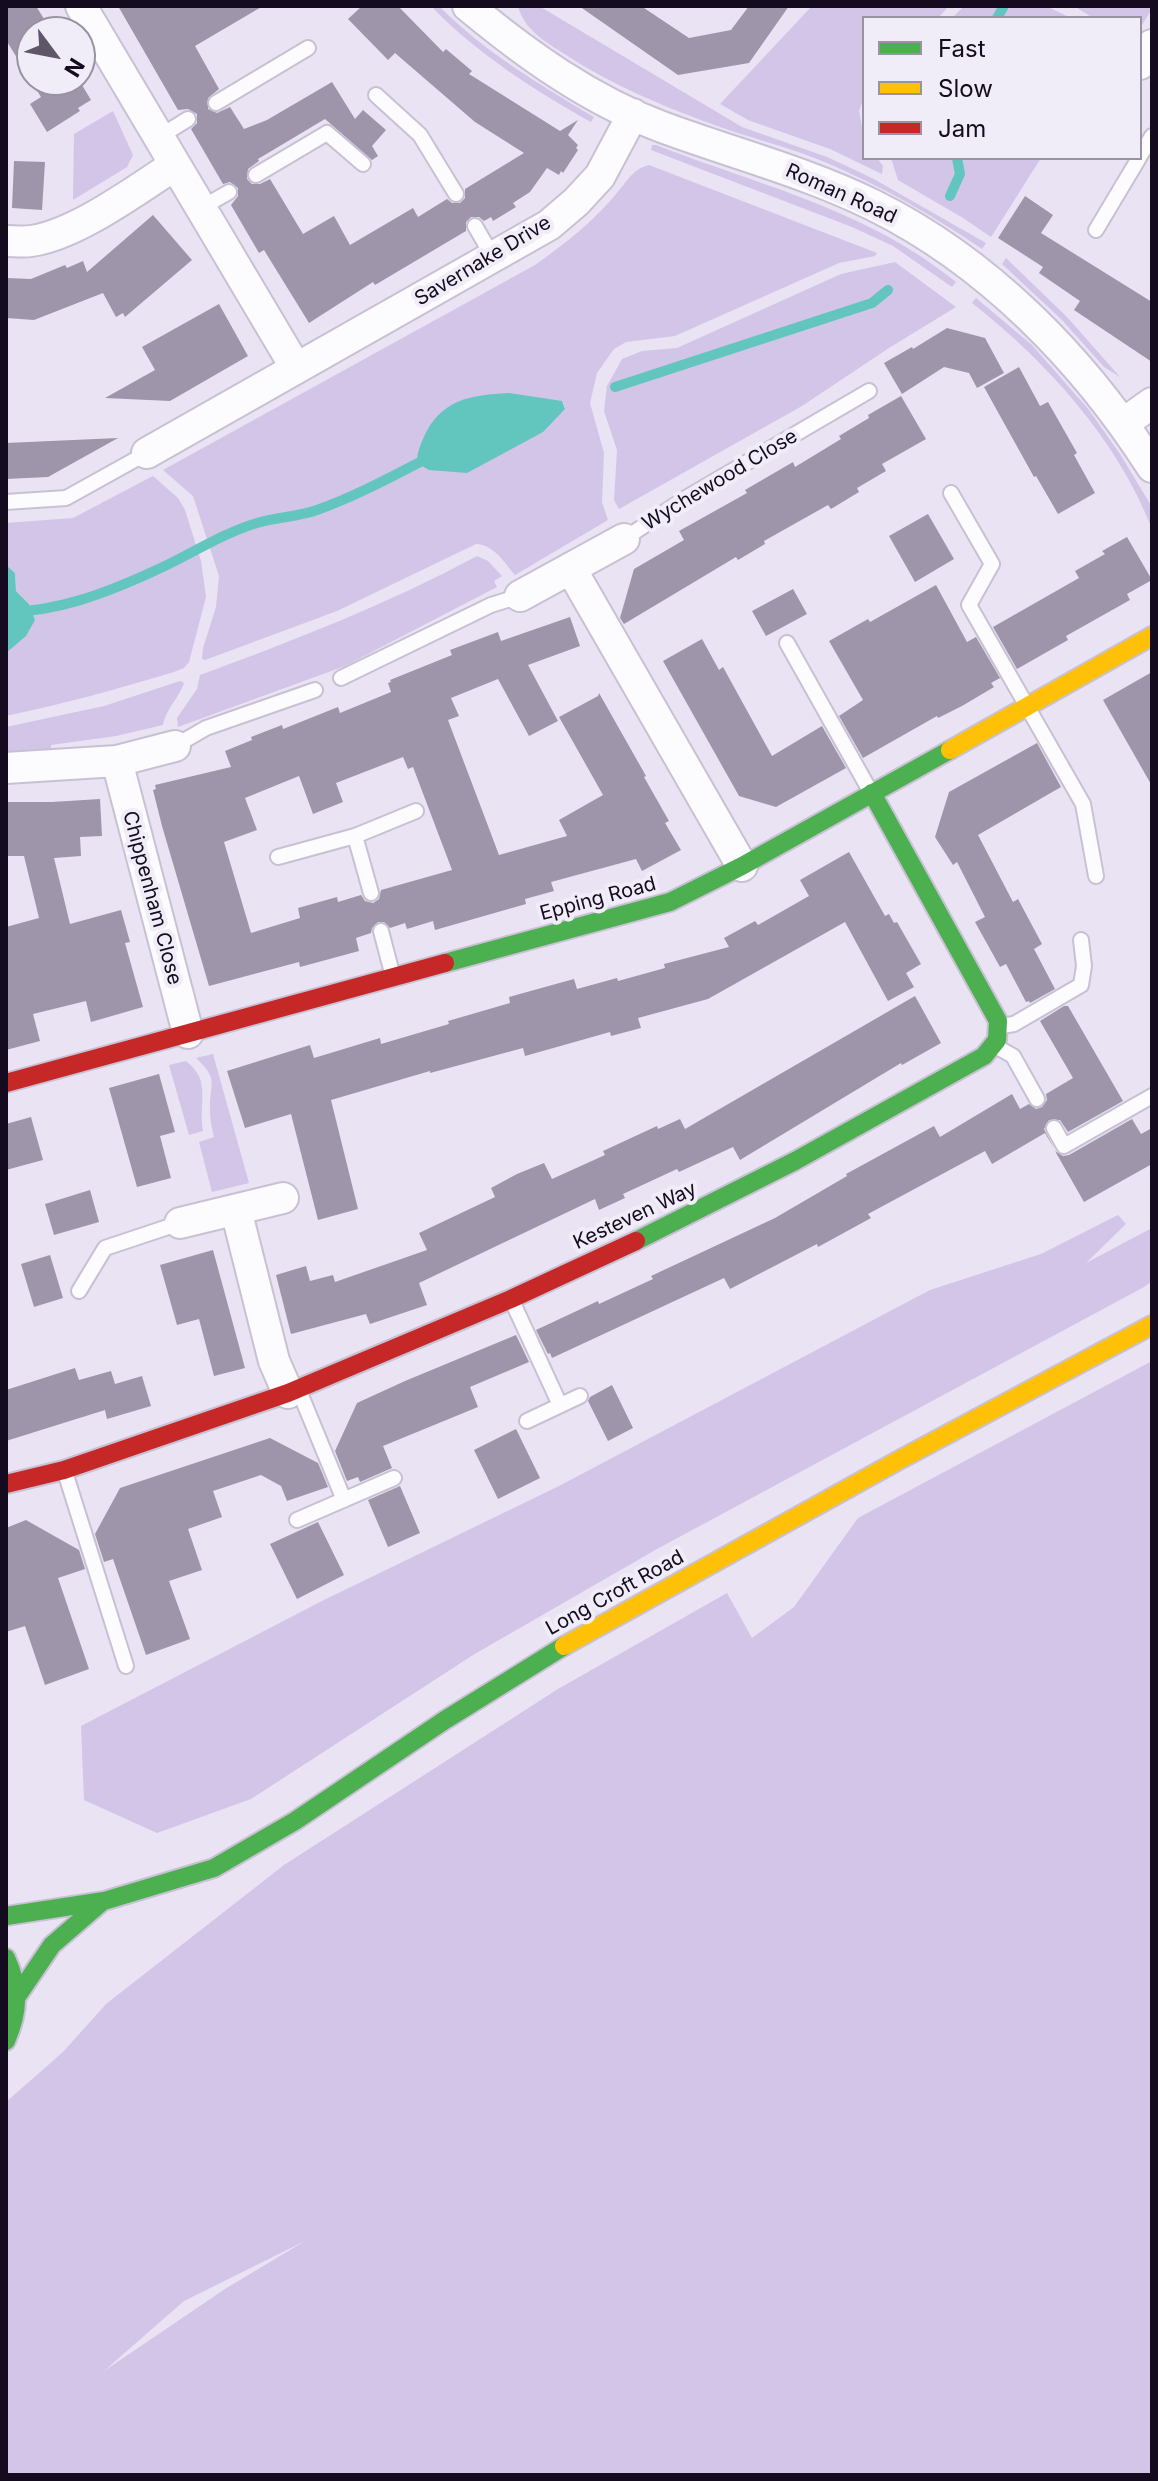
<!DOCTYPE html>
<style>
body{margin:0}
#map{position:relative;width:1158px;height:2481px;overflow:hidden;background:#e9e3f4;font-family:Inter,sans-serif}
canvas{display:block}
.frame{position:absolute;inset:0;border:8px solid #140c1e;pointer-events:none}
.legend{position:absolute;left:862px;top:16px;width:280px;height:144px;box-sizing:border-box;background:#f0ecf8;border:2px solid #9892a1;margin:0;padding:10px 14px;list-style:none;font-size:24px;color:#140c1e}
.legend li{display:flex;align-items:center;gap:16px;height:40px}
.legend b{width:40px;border:2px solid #9892a1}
.north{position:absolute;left:16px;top:16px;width:80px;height:80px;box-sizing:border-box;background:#f0ecf8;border:2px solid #9892a1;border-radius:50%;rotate:122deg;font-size:22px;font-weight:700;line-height:32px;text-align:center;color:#140c1e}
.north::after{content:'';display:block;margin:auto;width:28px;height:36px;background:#5f5769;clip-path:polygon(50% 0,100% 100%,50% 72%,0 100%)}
</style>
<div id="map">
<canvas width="1158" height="2481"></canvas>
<div class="frame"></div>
<ul class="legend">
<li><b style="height:10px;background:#4caf50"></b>Fast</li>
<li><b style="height:10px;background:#ffc107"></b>Slow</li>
<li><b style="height:10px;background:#c62828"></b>Jam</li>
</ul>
<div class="north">N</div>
</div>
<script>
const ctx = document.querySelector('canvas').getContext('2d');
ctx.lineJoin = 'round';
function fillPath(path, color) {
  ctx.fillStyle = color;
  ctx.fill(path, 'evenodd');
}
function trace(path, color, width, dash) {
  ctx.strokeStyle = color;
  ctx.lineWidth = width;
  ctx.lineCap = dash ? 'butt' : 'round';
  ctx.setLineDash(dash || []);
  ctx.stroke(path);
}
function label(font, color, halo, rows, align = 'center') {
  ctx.font = font + ' Inter,sans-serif';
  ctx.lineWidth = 8;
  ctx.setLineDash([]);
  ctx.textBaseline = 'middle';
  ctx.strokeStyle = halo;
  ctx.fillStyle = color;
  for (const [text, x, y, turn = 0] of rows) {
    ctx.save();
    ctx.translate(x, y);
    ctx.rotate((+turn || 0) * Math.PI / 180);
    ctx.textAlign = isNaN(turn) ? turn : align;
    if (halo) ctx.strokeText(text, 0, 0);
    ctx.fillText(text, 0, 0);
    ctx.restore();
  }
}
fillPath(new Path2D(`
 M431,6H439C483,51 539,84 592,116L594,117L591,122C534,90 476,53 431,6Z
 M518,6H539L742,127L827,157L872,178L986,243L982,249C934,216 881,186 827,163C794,149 758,140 723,128C667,108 613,86 563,53C544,41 524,29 518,6Z
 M812,6H949L938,18H864V97L859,111L864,137V158H877L883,166L882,174L830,149L748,120L720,104Z
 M964,6H1046L1071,18H952Z
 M1074,6H1152V9L1140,28V18H1093Z
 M113,111L133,155L127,167L73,200L74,134Z
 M652,145H656C761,186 866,209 956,282L952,287L893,246L852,227L651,150Z
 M891,158H1041L991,237L963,218L898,180Z
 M649,165L877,253L875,256L839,263L675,336L626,342L614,349L597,373L590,403L604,453L602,502L608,520L515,575C504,562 494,545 476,544L337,611L205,660L202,659L203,648L216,607L219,576L193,496L163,470L535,265C567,242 596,220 621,188C629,178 635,168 649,165ZM562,401L565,408L429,470Z
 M1006,258L1067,317L1120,377L1104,367L1062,320L1002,264Z
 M895,262L956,307L889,348L802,406L619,509L614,500L617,450L604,411L607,386L622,359L642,351L677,348L841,274Z
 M976,298L1032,345L1089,410L1120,454L1152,507V529C1117,439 1047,362 972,303Z
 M153,476L178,498L185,510L201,561L206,597L189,662L184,668L174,672C118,689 63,704 6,716V653L35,620L29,604L16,591L15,573L6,565V523L73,518Z
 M477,556L488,561L502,576L494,581L497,587L345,666L178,727L177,718L197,689L200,675C295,640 388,604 477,556Z
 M180,681L184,683C179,698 165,710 163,725L116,736L51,745V749L6,752V727L104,706Z
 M213,1054L249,1183L212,1192L199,1142L214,1137C212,1129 210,1120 210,1111C209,1084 220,1080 196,1058Z
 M186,1061C212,1081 198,1102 203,1131L189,1135L169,1065Z
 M1118,1215L1126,1224L1086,1263L1152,1228V1281L1144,1287L657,1549L473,1655L251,1799L157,1833L84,1800L81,1726L322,1601L559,1486L930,1290L1041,1254Z
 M1152,1361V2475H6V2102L63,2052L106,2004L284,1865L558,1689L727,1593L752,1638L794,1607L858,1518ZM305,2241L225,2289L104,2371L184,2301Z`), '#d2c5e7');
fillPath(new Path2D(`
 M509,393L562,401L565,409L543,432L467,473L429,470L417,463C417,454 419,448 423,439C440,399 471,395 509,393Z
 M6,565L15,573L16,591L29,604L35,620L26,636L6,653Z`), '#62c5be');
trace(new Path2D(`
 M997,18L1004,6
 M950,196L960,174L957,158
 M615,387L872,303L888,290
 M6,612C57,612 106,593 152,572C187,557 220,534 257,523C277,517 298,517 317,510C356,496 391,477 428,458`), '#62c5be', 10);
fillPath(new Path2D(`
 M6,6H36L52,32H32V80H79L91,100L78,108L80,111L47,132L30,104L41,97L6,40Z
 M118,6H263L195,46L219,89L208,98V109L217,113L230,107L244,129L267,120L332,82L355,119L363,110L386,130L372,146L378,156L372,160L325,119L258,159L259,161L248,169L247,179L252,184H260L270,179L303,234L334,216L350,245L413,208L418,217L447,199L452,203H460L465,198V189L524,153L475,122L395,53L388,60L348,19L362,6H398L443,52L446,49L472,71L469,74L560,131L578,120L568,135L578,145L576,148L578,150L563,173L561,171L559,175L547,168L530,192L513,203L516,207L493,221L491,217L484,221L479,217H471L466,222V231L375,285L373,282L309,323L264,250L259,253L231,205L238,196V188L230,182L223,184L191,129L197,123V114L188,109L178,110Z
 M579,6H641L689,38L731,30L749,6H789L749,63L678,75Z
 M14,161L45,162L42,210L12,208Z
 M1025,196L1053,215L1041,233L1152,302V362L1074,310L1080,301L1039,273L1043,267L998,238Z
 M153,215L192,260L125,317L123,313L116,317L103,293L34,320L6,318V278L31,279L65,265L67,268L83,261L87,272Z
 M219,304L248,356L170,401L105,398L155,370L142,347Z
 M947,328L985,338L1004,373L977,388L969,373L944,367L902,394L884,363L912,347L913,349Z
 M1019,367L1040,406L1048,402L1077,453L1074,455L1095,493L1058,514L1036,476L1034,477L984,387Z
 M901,396L926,439L882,464L886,471L857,488L859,492L831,509L828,505L764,541L765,544L738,560L736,557L624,624L620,618L634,569L684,540L679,531L747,493L745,490L793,462L795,467L841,439L839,436L869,418L868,415Z
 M118,438L48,477L6,479V443Z
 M928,514L954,559L915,582L889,536Z
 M1127,537L1152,580L1127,594L1130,600L1066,636L1068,640L1017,669L993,627L1079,578L1075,571L1105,554L1102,551Z
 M936,585L967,642L976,637L1000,678L991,683L994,687L962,706L938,718L937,716L863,758L839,716L863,700L829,641L868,619L870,622Z
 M793,589L807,614L766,636L752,611Z
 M570,617L580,646L528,665L558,721L529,736L498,679L451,698L459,716L448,720L499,855L567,836L559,820L603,795L559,717L598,696L599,693L646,776L644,777L669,821L665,823L681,850L642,871L636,859L551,882L554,891L525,899L526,904L435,930L433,921L407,929L405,923L390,928L384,922H378L372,928L371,933L356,938L359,951L300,967L299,962L209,986L162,826L153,790L156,789L155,785L231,767L225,751L252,740L251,737L282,725L283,729L338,707L340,713L391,692L388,683L391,682L390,680L452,655L450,650L498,632L501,641ZM403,757L408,769L413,767L452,870L381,890L379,899L373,903L365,901L361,895L338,902L337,897L298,908L300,918L251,933L224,842L257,830L245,798L299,776L313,814L343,802L336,783Z
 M702,639L719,670L723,667L772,756L822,726L846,768L776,807L739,796L663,661Z
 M1152,672V786L1103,700Z
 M1037,743L1061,787L978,835L1013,902L1018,899L1042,944L1034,949L1055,989L1030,1003L1029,1001L1026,1002L1006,964L1000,967L975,922L985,917L957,862L953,865L935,837L949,792Z
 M100,799L102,836L80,837L81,856L54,858L70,924L121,910L130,942L125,943L143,1007L91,1022L86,1001L33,1014L40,1041L6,1050V927L39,918L24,856H6V802H52Z
 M849,852L885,916L889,914L894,923L897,922L921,964L906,973L914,987L888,1001L845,922L708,999L638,1018L641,1028L611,1036L610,1032L525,1056L523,1048L430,1073V1071L331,1100L358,1209L318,1220L291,1114L245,1128L227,1071L310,1045L314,1058L380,1038L381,1044L449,1024L448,1021L510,1003L509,997L545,987L574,979L577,989L617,978L618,981L665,968L664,964L729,947L724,938L755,921L758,925L809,896L800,880Z
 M915,996L941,1043L902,1065L901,1063L740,1160L733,1147L679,1172L677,1169L623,1194L625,1198L599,1210L595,1199L419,1283L427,1305L370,1324L366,1314L291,1334L276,1275L306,1266L310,1281L333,1275L335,1282L427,1250L419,1233L495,1197L491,1188L517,1174L544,1163L552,1179L605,1155L603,1151L657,1126L658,1129L680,1119L685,1129Z
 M1064,1006H1068L1123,1101L1068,1132L1060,1120H1049L1044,1129L1055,1150L1045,1133L992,1164L985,1151L868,1214L871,1218L818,1247L817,1244L730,1289L724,1278L552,1358L550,1353L548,1354L536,1330L598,1301L599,1304L653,1279L651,1276L775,1218L847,1176L846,1174L934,1126L940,1137L1012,1094L1020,1109L1029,1104L1036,1109L1042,1107L1047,1100L1046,1094L1073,1078L1040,1021Z
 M159,1074L175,1132L160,1136L171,1178L137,1187L109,1088Z
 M31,1117L43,1160L6,1170V1124Z
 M1132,1119L1141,1134L1152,1128V1164L1084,1202L1055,1151L1063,1156L1069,1155Z
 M90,1190L99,1222L54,1235L45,1204Z
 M213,1250L245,1368L214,1376L199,1319L177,1325L160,1265Z
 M50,1255L63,1298L34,1307L21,1264Z
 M516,1335L529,1362L470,1387L478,1407L383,1446L392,1468L360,1482L358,1477L347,1481L335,1451L357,1403L405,1381Z
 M75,1368L79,1380L111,1371L115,1384L142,1376L151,1406L107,1419L105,1410L6,1441V1390Z
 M612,1385L633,1428L608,1441L588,1401L590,1397Z
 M516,1429L540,1478L498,1499L474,1450Z
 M270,1438L318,1463L328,1487L287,1501L281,1486L261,1475L213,1491L222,1517L188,1529L202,1570L169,1581L190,1639L146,1655L113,1559L104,1562L95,1534L120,1488Z
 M400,1486L420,1533L388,1547L368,1500Z
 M26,1520L79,1550L85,1569L58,1578L89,1669L45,1685L25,1626L6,1632V1528Z
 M318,1522L344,1575L297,1599L270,1544Z`), '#9e95ab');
const lane = new Path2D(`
 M376,95L420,135L456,194
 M216,103L308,48
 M159,137L188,119
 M1140,156L1152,136
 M256,175L327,133L363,164
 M201,208L229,192
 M475,226L493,257
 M1096,230L1139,158
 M951,493L992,564L969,605L1083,804L1096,876
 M6,502L66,498L147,453
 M624,539L686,498L869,391
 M787,643L869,789
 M341,678L491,605L520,596
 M175,746L206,728L315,690
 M355,836L371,893
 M278,857L355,836L416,811
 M381,931L392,973
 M1002,1026L1014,1024L1081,985L1084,966L1081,940
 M997,1047L1013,1056L1037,1099
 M1054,1128L1064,1146L1152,1096
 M79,1291L105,1248L180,1223
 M513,1303L560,1405
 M300,1393L344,1500
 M527,1421L580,1396
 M65,1472L126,1666
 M297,1520L394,1478`);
const street = new Path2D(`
 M81,6L296,368
 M468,6C527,55 590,100 662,127C732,153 806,172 873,205C988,262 1083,359 1152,467
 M1140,64L1152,45
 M6,241C14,241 23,242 31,241C76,235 136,190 175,165
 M1124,423L1152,403
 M147,453L549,225L576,202L600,176L633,114
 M571,569L742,866
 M520,596L624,539
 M117,761L188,1033
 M6,768L117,761L175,746
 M236,1210L274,1361L288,1393
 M180,1223L283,1198`);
const fast = new Path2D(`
 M445,963L670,902L742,866L950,750
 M636,1241L795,1161L984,1056L997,1040L998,1021L872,793
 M6,1916L104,1901L214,1868L295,1821L445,1720L564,1646
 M6,1958C20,1988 19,2011 6,2041
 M18,1995L52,1945L103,1901`);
const slow = new Path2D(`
 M950,750L1152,636
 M564,1646L901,1459L1152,1325`);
const jam = new Path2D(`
 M6,1083L445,963
 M6,1484L64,1470L288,1393L511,1299L636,1241`);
trace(lane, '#c8c1d3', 18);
trace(street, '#c8c1d3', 34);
trace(fast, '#c8c1d3', 22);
trace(slow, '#c8c1d3', 22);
trace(jam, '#c8c1d3', 22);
trace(lane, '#fcfbfd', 14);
trace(street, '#fcfbfd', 30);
trace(fast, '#4caf50', 18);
trace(slow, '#ffc107', 18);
trace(jam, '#c62828', 18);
label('20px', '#140c1e', '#f0ecf8', [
 ["Roman Road",841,194,24],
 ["Savernake Drive",483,261,-31],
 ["Wychewood Close",720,480,-31],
 ["Chippenham Close",152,898,75],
 ["Epping Road",598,899,-15],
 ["Kesteven Way",635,1216,-25],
 ["Long Croft Road",615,1593,-29]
]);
</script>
